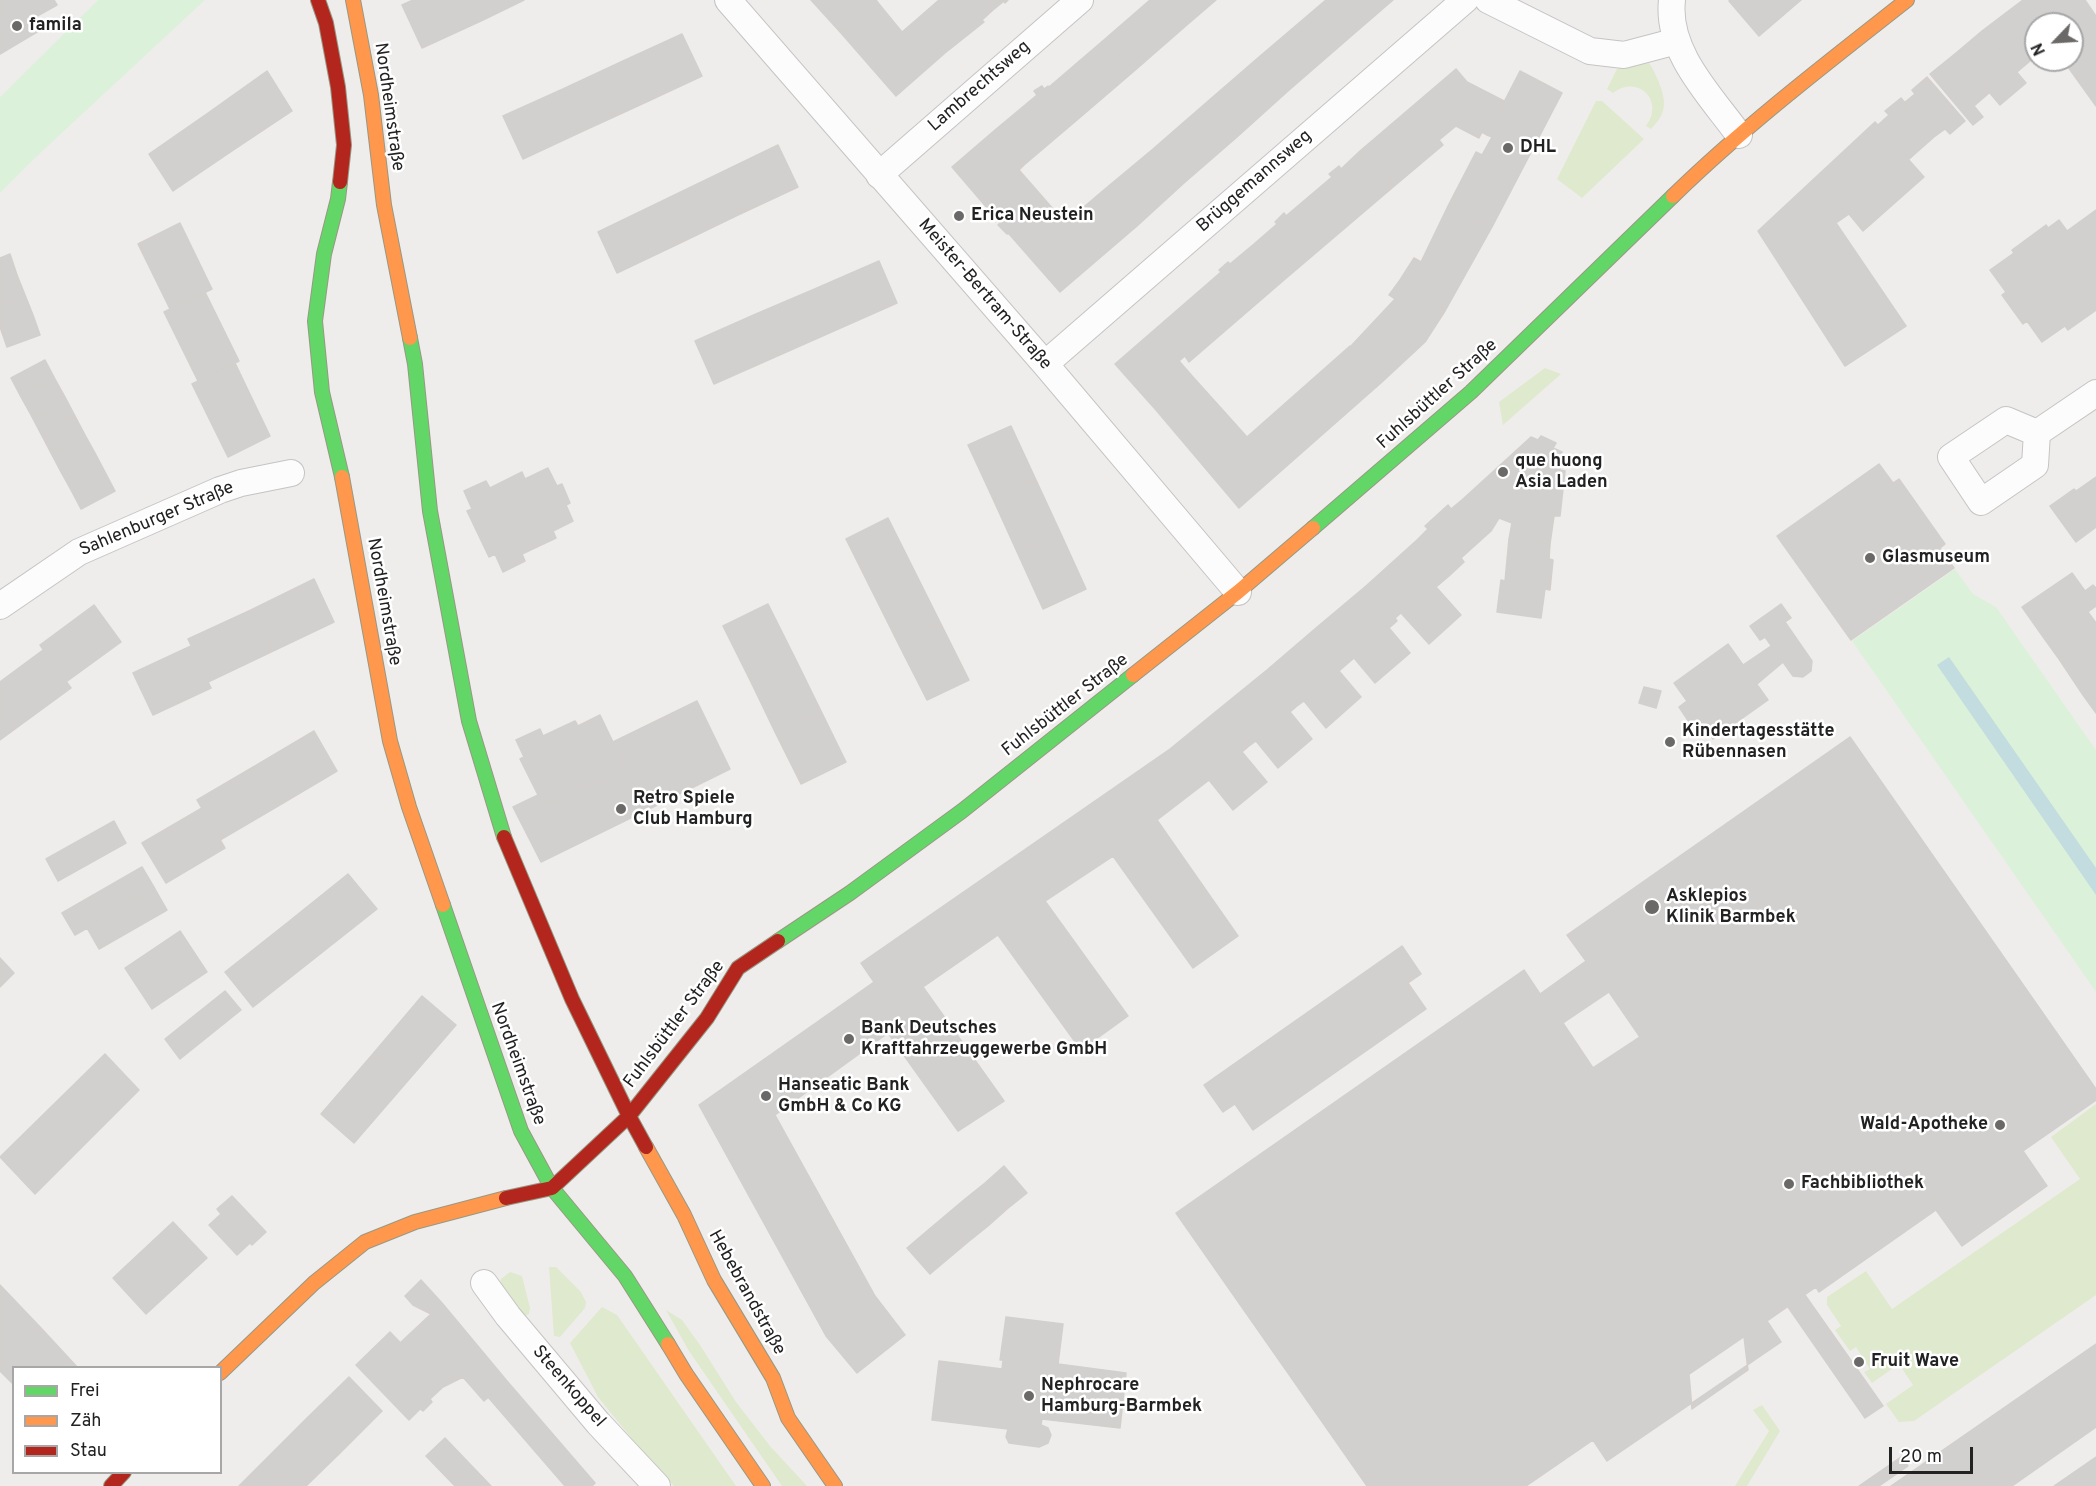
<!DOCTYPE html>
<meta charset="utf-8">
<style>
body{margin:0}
#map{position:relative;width:2096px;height:1486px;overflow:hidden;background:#efedeb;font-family:Overpass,sans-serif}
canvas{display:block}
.legend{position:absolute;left:12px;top:1366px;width:210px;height:108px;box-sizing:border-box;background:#fff;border:2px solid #a7a7a7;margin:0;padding:8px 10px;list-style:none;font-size:18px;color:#222}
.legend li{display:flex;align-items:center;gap:12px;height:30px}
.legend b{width:30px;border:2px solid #a7a7a7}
.north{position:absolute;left:2024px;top:12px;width:60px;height:60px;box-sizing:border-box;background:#fff;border:2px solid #a7a7a7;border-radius:50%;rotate:245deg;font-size:16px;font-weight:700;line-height:24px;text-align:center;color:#222}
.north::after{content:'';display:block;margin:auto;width:21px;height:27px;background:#6a6968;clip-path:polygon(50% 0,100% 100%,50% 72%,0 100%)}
.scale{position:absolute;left:1889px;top:1447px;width:84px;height:27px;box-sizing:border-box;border:3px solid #222;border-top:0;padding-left:8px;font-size:18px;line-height:21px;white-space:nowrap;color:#222;-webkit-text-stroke:4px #fff;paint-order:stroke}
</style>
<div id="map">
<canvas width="2096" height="1486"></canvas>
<ul class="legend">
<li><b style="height:8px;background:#63d668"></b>Frei</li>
<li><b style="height:8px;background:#ff974d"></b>Zäh</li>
<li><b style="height:8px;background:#b3261e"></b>Stau</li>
</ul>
<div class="north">N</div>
<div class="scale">20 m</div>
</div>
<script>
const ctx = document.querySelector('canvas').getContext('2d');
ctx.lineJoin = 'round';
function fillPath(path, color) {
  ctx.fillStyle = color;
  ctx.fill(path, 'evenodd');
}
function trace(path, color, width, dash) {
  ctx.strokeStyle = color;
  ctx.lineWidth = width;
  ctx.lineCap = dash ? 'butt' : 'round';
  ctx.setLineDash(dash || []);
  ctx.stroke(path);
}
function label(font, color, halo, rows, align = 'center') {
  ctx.font = font + ' Overpass,sans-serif';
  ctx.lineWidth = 5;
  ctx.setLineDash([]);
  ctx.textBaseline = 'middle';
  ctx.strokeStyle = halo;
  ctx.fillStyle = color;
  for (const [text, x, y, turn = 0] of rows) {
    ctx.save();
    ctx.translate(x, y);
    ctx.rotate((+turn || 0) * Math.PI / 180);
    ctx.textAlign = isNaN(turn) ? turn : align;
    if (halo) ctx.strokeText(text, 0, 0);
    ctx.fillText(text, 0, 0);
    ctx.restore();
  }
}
fillPath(new Path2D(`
 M1649,63C1653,68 1655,74 1658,80C1666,100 1668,112 1651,129L1646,126C1665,101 1638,74 1613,93L1607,89L1617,69Z
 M1596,101H1602L1644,139L1582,198L1557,179Z
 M1545,368L1561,374L1503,425L1499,402Z
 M2096,1104V1295L1914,1421L1899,1422L1886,1404L1913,1385L1899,1364L1872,1383L1864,1372L1870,1369L1856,1347L1850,1351L1835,1330L1841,1326L1827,1305V1297L1866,1271L1892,1309L2080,1179L2051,1137Z
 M549,1267H556L581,1292L586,1302L585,1308L560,1337L554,1336Z
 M510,1272L522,1276L530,1308L529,1314L525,1316L520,1314L500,1284L501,1279Z
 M602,1307L617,1315L736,1486H674L650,1461L598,1397L570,1343Z
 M666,1310L682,1320L700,1345L736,1402L770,1446L807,1486H782L689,1351Z
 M1762,1405L1780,1431L1747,1486H1735L1769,1431L1753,1410Z`), '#dee9cd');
fillPath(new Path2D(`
 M98,0H205L35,158L0,193V97Z
 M1955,569L1973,594L1996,607L2096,750V992L1852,641Z`), '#dcf1da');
fillPath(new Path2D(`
 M1949,657L2096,868V895L1937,665Z`), '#c2dcdf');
const building = new Path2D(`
 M0,0H54L57,5L30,20L37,32L0,54Z
 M413,0H474L483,20L422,48L402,5Z
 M474,0H524L483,20Z
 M811,0H876L879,4L841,33Z
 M939,0H984L993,10L982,20L984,22L945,53L916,20Z
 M984,0H1008L1005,3L1004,1L993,10Z
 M1150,0H1168L1188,24L1133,72L1105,39Z
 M1168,0H1216L1188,24Z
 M1326,0H1393L1349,38L1320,5Z
 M1731,0H1801L1759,36L1729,1Z
 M2023,0H2085L2096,16V106L2063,60H2072V24H2036V56L2017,72L1982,31Z
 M879,4L902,32L916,20L945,53L896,96L841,33Z
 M1320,5L1349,38L1288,91L1259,57Z
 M1982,31L2026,83L2000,105L1956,53Z
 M682,34L702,76L642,104L623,61Z
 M1105,39L1133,72L1077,120L1049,87Z
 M1956,53L1989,93L1974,106L1983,117L1973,125L1930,74Z
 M1259,57L1288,91L1237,137L1207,102Z
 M623,61L642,104L583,131L563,89Z
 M1456,69L1467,82L1504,101L1487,135L1482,132L1479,138L1456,126L1439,140L1443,145L1392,188L1360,151Z
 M267,71L292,111L232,151L208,113Z
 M1520,71L1562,93L1492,227L1449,204L1476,152L1482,155L1492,137L1487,135Z
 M1927,77L1965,121L1950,134L1945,129L1934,137L1904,103L1915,94L1912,90Z
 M1042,86L1044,89L1048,86L1077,120L1024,165L995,130L1037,95L1034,91Z
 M563,89L583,131L523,159L503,116Z
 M1901,98L1934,137L1908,160L1878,125L1889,115L1885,111Z
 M1207,102L1237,137L1184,183L1153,149Z
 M208,113L232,151L173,191L149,154Z
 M1875,122L1924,177L1863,231L1849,214L1836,223L1906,326L1845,366L1758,231Z
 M995,130L1024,165L1019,170L1047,202L1010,235L1008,233L1007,234L998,225L1000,223L952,167Z
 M778,145L798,187L738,215L718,174Z
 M1153,149L1184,183L1137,226L1105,189Z
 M1360,151L1392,188L1284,280L1254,244L1277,224L1275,222L1284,213L1286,216L1332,177L1329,174L1339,166L1341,169Z
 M718,174L738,215L678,244L658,203Z
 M1105,189L1137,226L1060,292L1010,235L1047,202L1065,223Z
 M658,203L678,244L617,273L598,232Z
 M1449,204L1492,227L1445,311L1400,280L1414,258L1421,262Z
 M2096,210V310L2068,330L2065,326L2042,342L2027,321L2023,324L2002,295L2006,292L1990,270L2014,253L2012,250L2046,225L2048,228L2059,220L2067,231Z
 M180,223L212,289L170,309L138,244Z
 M1254,244L1284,280L1189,362L1185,356L1179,361L1193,377L1156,410L1115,364L1221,272L1219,270L1228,262L1230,264Z
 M10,254L17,275L0,281V258Z
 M879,261L897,303L836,330L817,288Z
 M17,275L25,295L0,304V281Z
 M1400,280L1445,311L1425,342L1382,382L1351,346L1395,299L1389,295Z
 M817,288L836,330L775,357L756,314Z
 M205,292L239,361L198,381L164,312Z
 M25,295L33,315L0,327V304Z
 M756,314L775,357L714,384L695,341Z
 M33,315L40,335L7,347L0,327Z
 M1350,346L1382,382L1239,508L1156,410L1193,377L1247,437Z
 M45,360L55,379L21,397L11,378Z
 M235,363L270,436L228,457L192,384Z
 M55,379L65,397L31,415L21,397Z
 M65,397L75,416L41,434L31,415Z
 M75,416L85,435L51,453L41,434Z
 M1011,426L1036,480L993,499L968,445Z
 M85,435L95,453L61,472L51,453Z
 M1541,436L1556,443L1553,448L1562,452L1560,470L1565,471L1560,516H1554L1550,544L1509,539L1512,523L1499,518L1491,531L1463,499L1531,437L1538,440Z
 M95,453L105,472L71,490L61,472Z
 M1879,464L1893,483L1899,479L1945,544L1940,548L1954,568L1851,640L1777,536Z
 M548,468L557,486L562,484L570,503L566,505L573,521L553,531L556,538L522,554L525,561L503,572L495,554L489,557L467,511L472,509L464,491L486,481L490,488L522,472L525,479Z
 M105,472L115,491L81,509L71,490Z
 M2096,477V527L2076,542L2050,506L2074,489L2076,491Z
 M1036,480L1061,534L1018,554L993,499Z
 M1463,499L1491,531L1461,558L1464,562L1449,576L1417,540L1428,529L1425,526L1448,505L1451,509Z
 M888,518L915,572L873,593L846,539Z
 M1061,534L1086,589L1043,609L1018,554Z
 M1509,539L1550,544L1549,559L1553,560L1550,590L1545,589L1541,618L1497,612L1501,580L1505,581Z
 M1417,540L1449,576L1436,587L1461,615L1429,644L1401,613L1395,618L1366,586Z
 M915,572L942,626L900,647L873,593Z
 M2072,573L2085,591L2093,585L2096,588V606L2046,641L2022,607Z
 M314,579L334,622L271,652L251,610Z
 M1366,586L1395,618L1397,621L1389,628L1410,653L1375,683L1354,658L1347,664L1316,628Z
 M768,604L795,658L750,680L723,626Z
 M1781,604L1791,618L1785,622L1812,661L1811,671L1803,677L1793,676L1765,637L1760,640L1750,626Z
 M94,605L121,642L66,682L40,645Z
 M251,610L271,652L208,682L188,639Z
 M2088,612L2096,623V633L2059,659L2046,641Z
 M942,626L969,680L927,700L900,647Z
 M1316,628L1347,664L1339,671L1361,697L1326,728L1304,701L1297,706L1267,670Z
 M2096,633V659L2071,677L2059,659Z
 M1728,644L1768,700L1713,739L1699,719L1691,725L1679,707L1687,701L1674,683Z
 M191,646L211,688L153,715L133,673Z
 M1771,646L1782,663L1757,684L1743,665Z
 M43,650L71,688L15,729L0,709V682Z
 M795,658L821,711L776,734L750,680Z
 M2096,659V686L2083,695L2071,677Z
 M1267,670L1297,706L1290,712L1312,739L1278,768L1256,741L1249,746L1219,709Z
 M2096,686V713L2083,695Z
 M1644,687L1661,691L1656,708L1639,703Z
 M697,701L730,769L647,810L613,742Z
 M0,709L15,729L0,740Z
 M1219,709L1249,746L1242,752L1267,782L1233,810L1209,780L1200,787L1170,749Z
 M821,711L846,762L801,784L776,734Z
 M600,715L625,767L544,807L520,759L524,757L516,740L540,729L543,736L575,721L578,726Z
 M314,731L337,771L278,806L255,766Z
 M1850,737L2096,1089V1100L2023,1151L2047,1186L1962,1246L1936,1210L1819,1292L1816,1287L1744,1337L1748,1370L1692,1409L1689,1374L1526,1486H1367L1176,1213L1524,970L1540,994L1586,961L1567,935ZM1609,992L1640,1037L1593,1068L1563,1023Z
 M1170,749L1200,787L1157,820L1238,936L1193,968L1113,856L1045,901L1128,1016L1081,1050L998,935L923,987L1004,1101L958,1131L888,1033L775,1115L875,1296L905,1335L857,1373L826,1336L699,1105L874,982L861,963Z
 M255,766L278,806L220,840L197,800Z
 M625,767L647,810L541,862L513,807L538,795L544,807Z
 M202,808L225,848L166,883L142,843Z
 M114,821L126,843L58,881L46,859Z
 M142,867L155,889L75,935L62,913Z
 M348,874L377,909L315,958L287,923Z
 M155,889L167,910L99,949L87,928Z
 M287,923L315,958L253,1007L225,972Z
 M180,931L207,972L152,1009L125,968Z
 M1402,946L1421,974L1408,983L1426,1009L1253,1130L1235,1104L1223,1112L1204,1085Z
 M0,958L14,973L0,987Z
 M225,991L241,1010L180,1059L165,1039Z
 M422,996L456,1025L405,1084L372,1055Z
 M105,1054L139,1090L87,1142L52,1106Z
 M372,1055L405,1084L354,1143L321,1114Z
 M52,1106L87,1142L35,1194L0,1157Z
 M1004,1166L1027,1193L1007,1209L985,1183Z
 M985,1183L1007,1209L988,1226L965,1199Z
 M232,1196L266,1232L252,1245L250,1243L237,1255L209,1225L221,1214L217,1209Z
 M965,1199L988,1226L968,1242L946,1215Z
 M946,1215L968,1242L949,1258L927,1231Z
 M173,1222L207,1258L146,1314L113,1278Z
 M927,1231L949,1258L930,1274L907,1248Z
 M421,1280L442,1303L431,1314L413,1305L405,1296Z
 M0,1285L41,1328L0,1367Z
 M1805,1295L1883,1406L1865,1418L1788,1307Z
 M442,1303L507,1381L484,1401L433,1343L448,1330L431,1314Z
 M431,1314L448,1330L433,1343L463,1377L443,1387L400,1343Z
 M1006,1317L1063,1324L1058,1364L1126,1373L1120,1428L1042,1419L1041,1425L1048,1428L1051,1435L1048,1443L1039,1447L1009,1443L1006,1437L1008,1429L932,1420L939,1361L1002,1369L1003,1360H1000Z
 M1767,1321L1781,1342L1607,1461L1593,1440Z
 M41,1328L78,1368H14V1385L0,1371V1367Z
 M390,1332L443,1387L430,1399L432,1402L423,1411L420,1409L409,1420L356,1365Z
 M2096,1344V1427L2012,1486H1891Z
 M349,1377L382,1411L339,1454L305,1420Z
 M507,1381L595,1483L592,1486H565L488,1397Z
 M305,1420L339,1454L306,1486H287L263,1462Z
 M445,1438L491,1486H455L426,1456Z
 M1901,1457L1908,1466L1879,1486H1859Z
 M2096,1457V1486H2054Z
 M263,1462L287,1486H239Z`);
fillPath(building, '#d2d0ce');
trace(building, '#d2cfcd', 1.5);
const street = new Path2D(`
 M728,0L1045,364L1238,592
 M1488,0L1590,51L1624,55L1677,41
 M1672,0C1666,52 1711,96 1739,135
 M879,175L1080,0
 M1045,364L1465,0
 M2006,420L2037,433L2035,465L1981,502L1951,457Z
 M2037,433L2096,393
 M0,606L79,552L220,490L241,483L291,473
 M484,1283L508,1316L598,1423L657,1486`);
const fast = new Path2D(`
 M340,182L338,199L324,254L315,321L322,392L342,477
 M410,338L415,364L430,511L469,721L504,837
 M1313,528L1471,392L1673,196
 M443,905L521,1131L552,1188L625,1276L668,1344
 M778,941L850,893L962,811L1133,675`);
const slow = new Path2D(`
 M353,0L371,95L384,205L410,338
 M1673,196C1746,125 1827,63 1907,0
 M342,477L390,741L409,807L443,905
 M1133,675L1238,592L1313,528
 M646,1147L684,1215L714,1280L773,1378L788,1418L835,1486
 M668,1344L686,1374L763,1486
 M220,1373L314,1283L365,1242L415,1222L506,1198`);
const jam = new Path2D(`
 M318,0L326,23L338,87L344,145L340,182
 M504,837L572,999L629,1116L646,1147
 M506,1198L552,1188L629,1116L707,1018L738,968L778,941
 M111,1486L124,1472`);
trace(street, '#c5c4c3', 28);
trace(fast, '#989884', 16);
trace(slow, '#989884', 16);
trace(jam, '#989884', 16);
trace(street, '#fdfcfc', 26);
trace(fast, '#63d668', 14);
trace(slow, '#ff974d', 14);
trace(jam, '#b3261e', 14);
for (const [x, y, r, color] of [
 [17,26,6,"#6a6968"],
 [1508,148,6,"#6a6968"],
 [959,216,6,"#6a6968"],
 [1503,472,6,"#6a6968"],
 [1870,558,6,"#6a6968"],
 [1670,742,6,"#6a6968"],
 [621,809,6,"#6a6968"],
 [1652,907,8,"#6a6968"],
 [849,1039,6,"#6a6968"],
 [766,1096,6,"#6a6968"],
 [2000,1125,6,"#6a6968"],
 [1789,1184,6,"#6a6968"],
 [1859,1362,6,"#6a6968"],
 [1029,1396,6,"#6a6968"]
]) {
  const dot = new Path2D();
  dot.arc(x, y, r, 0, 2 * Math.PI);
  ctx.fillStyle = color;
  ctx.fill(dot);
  trace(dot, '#fff', 2);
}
label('bold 18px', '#222', '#fff', [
 ["famila",29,26],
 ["DHL",1520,148],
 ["Erica Neustein",971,216],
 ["que huong",1515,462],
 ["Asia Laden",1515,483],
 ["Glasmuseum",1882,558],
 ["Kindertagesstätte",1682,732],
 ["Rübennasen",1682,753],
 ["Retro Spiele",633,799],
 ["Club Hamburg",633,820],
 ["Asklepios",1666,897],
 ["Klinik Barmbek",1666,918],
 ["Bank Deutsches",861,1029],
 ["Kraftfahrzeuggewerbe GmbH",861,1050],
 ["Hanseatic Bank",778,1086],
 ["GmbH & Co KG",778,1107],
 ["Wald-Apotheke",1988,1125,"right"],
 ["Fachbibliothek",1801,1184],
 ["Fruit Wave",1871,1362],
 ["Nephrocare",1041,1386],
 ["Hamburg-Barmbek",1041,1407]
], 'left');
label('18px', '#222', '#fff', [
 ["Lambrechtsweg",980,87,-41],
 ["Nordheimstraße",388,107,82],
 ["Brüggemannsweg",1255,182,-41],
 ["Meister-Bertram-Straße",984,295,49],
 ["Fuhlsbüttler Straße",1438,395,-42],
 ["Sahlenburger Straße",157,520,-23],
 ["Nordheimstraße",383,602,80],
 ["Fuhlsbüttler Straße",1066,706,-38],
 ["Fuhlsbüttler Straße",675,1025,-53],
 ["Nordheimstraße",517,1064,70],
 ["Hebebrandstraße",746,1293,61],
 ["Steenkoppel",568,1387,49]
]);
</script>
